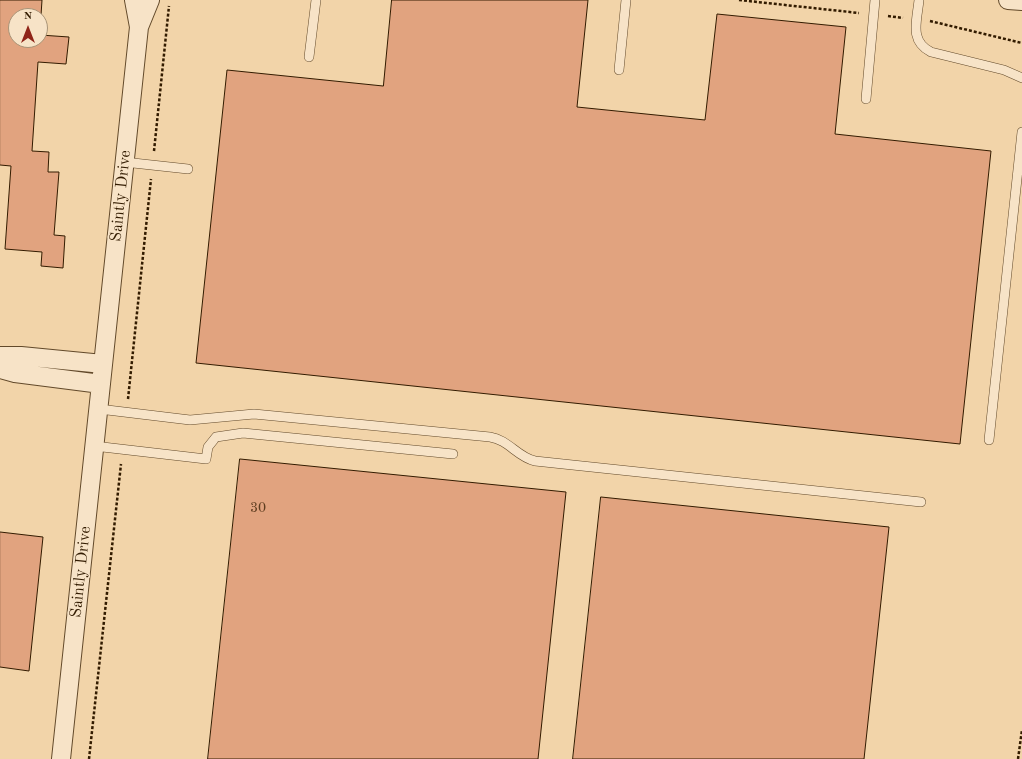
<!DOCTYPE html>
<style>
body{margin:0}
#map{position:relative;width:1022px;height:759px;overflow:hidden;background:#f2d4a9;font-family:"Old Standard TT",serif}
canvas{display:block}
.north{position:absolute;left:8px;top:8px;width:40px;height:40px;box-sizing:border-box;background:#f7e3c7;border:1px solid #a89377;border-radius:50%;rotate:0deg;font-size:11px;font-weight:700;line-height:16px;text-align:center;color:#321b00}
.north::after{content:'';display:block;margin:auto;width:14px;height:18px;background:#8f2418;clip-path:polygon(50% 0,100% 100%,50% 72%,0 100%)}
</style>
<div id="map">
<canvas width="1022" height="759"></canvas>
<div class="north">N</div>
</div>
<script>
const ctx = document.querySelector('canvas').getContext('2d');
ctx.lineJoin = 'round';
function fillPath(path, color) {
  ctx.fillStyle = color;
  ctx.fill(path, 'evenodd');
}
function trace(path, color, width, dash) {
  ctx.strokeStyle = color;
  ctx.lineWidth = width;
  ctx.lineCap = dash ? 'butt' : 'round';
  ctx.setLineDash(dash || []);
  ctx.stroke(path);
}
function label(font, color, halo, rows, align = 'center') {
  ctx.font = font + ' "Old Standard TT",serif';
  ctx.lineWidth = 3;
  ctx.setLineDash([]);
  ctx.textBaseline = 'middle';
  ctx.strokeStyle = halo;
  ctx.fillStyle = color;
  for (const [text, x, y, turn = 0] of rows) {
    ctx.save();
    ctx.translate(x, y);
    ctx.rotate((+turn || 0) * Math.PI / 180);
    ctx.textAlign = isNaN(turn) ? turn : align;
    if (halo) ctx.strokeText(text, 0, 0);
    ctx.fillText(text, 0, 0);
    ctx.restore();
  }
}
const building = new Path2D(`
 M0,0H42L40,31V16H16V40H40V35L69,37L66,64L38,62L32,151L49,152L48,172H59L54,235L65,236L63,268L41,266L42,252L5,249L11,166L0,165Z
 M392,0H588L577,107L705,120L717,14L846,27L835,134L991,151L960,444L196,363L227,70L383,86Z
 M240,459L566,492L538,759H208Z
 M601,497L889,527L864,759H573Z
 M0,532L43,537L29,671L0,667Z`);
fillPath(building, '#e1a37f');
trace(building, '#321b00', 1);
const service = new Path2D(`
 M919,0C917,21 909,41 931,52L1004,70L1022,78
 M309,57L316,0
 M619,70L626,0
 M866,99L875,0
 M124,162L188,169
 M99,409L190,420L254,414L490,437C509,440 517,457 535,461L921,502
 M989,440L1022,132
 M94,446L206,459L208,447L216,437L243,433L453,454`);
const minor = new Path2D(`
 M134,0L139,27
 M1008,0L1022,1
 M0,356H21L103,364
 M0,369L15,373L101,384
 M61,759L139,27L150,0`);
trace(service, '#62492a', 10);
trace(minor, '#62492a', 20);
trace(new Path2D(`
 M739,0L859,13
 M888,16L903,18
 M930,21L1022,43
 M154,151L169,6
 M128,399L151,179
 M89,759L121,464
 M1018,759L1022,730`), '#321b00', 2.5, [3, 2]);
trace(service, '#f7e3c7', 9);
trace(minor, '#f7e3c7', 18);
label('14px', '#5e3d20', null, [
 ["30",258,508]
]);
label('16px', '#321b00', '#f7e3c7', [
 ["Saintly Drive",121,196,-84],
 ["Saintly Drive",81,572,-84]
]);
</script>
